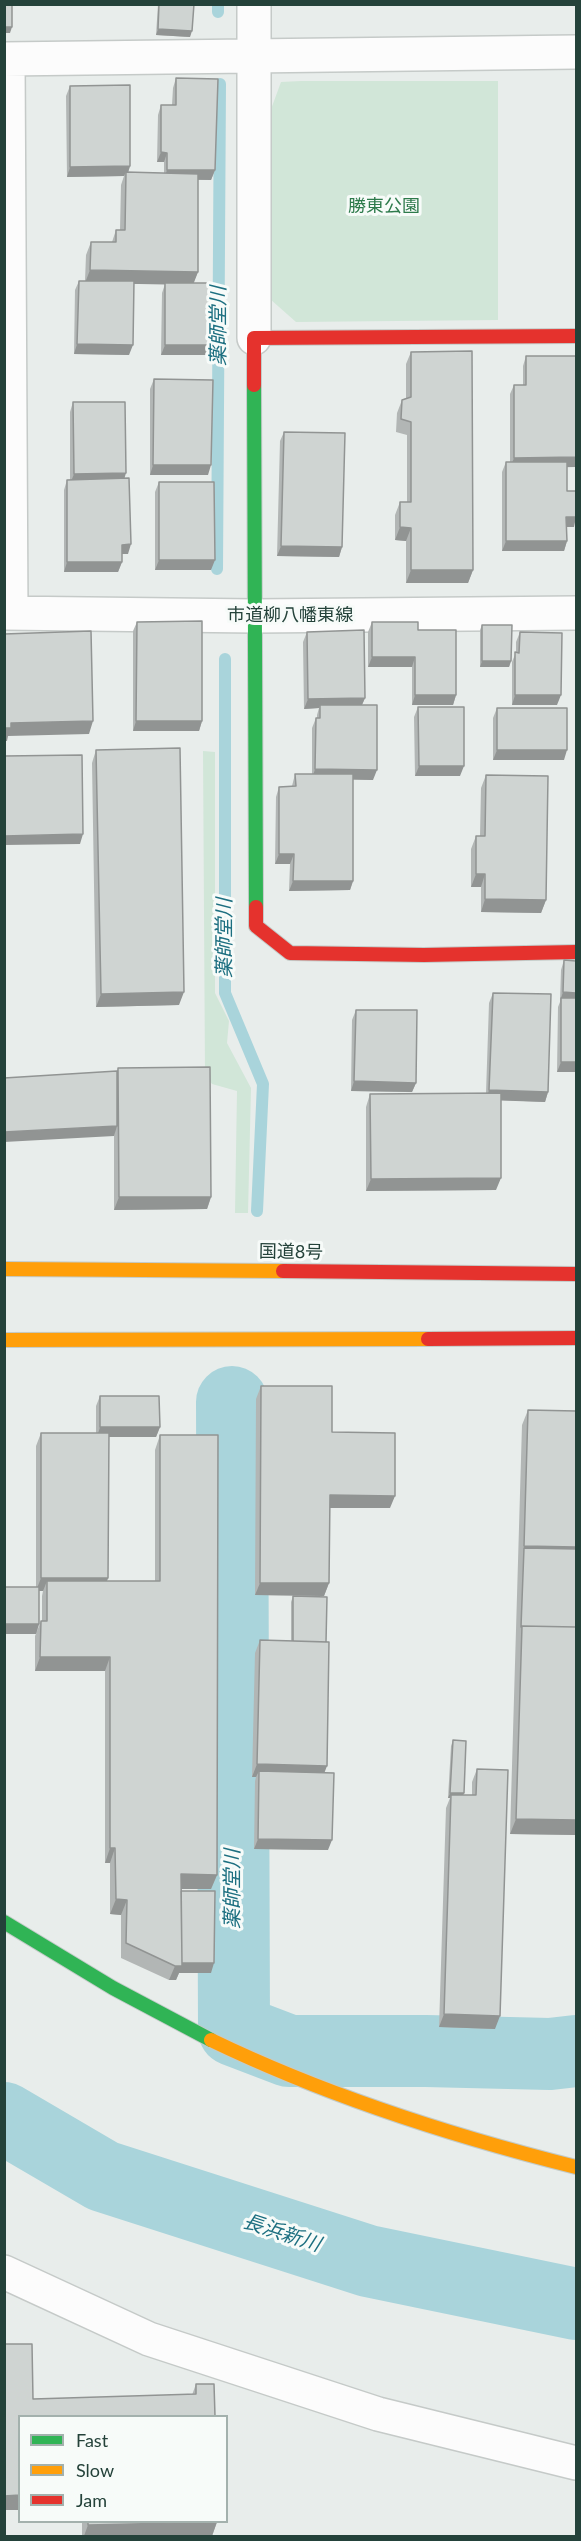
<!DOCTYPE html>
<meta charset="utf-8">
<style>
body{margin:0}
#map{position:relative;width:581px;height:2541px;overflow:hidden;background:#e8edeb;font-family:Lato,sans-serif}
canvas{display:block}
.frame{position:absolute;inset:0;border:6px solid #24423a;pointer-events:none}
.legend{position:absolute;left:18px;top:2415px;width:210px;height:108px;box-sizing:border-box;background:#f7fbf9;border:2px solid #a3b1ad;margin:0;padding:8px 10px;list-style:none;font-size:18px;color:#24423a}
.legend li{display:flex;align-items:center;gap:12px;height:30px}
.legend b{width:30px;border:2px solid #a3b1ad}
</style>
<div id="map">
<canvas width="581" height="2541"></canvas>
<div class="frame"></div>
<ul class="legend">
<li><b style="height:8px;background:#30b455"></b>Fast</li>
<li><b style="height:8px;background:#ff9f0a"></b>Slow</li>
<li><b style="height:8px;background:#e5322d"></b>Jam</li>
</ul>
</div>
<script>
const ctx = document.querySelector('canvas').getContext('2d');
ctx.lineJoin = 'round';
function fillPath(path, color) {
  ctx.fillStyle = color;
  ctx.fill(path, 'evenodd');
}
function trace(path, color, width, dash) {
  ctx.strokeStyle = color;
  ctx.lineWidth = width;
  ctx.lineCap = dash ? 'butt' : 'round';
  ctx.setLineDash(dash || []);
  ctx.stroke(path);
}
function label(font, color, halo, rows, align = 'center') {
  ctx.font = font + ' Lato,"Noto Sans JP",sans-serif';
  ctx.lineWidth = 6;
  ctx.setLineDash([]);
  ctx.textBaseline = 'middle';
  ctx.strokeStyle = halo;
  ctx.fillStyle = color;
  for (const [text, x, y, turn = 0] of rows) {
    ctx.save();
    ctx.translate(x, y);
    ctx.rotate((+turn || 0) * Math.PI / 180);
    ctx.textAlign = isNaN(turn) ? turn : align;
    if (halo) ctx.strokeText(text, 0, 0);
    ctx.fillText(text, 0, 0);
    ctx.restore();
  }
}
fillPath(new Path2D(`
 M301,81H498V320L296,322L270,299V112L281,82Z
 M203,751L215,752V993L229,1021L227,1043L251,1088L248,1213H235L237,1091L212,1084L205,1075Z`), '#d1e6d8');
trace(new Path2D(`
 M218,12V4
 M217,569L220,84
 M225,659V993L263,1084L257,1211`), '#a9d4db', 12);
trace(new Path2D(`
 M232,1402L234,2030L289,2051H426L550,2054L576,2051
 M4,2118L103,2176L368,2261L576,2304`), '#a9d4db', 72);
const street = new Path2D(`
 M254,4V338
 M4,59L576,52
 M8,59L11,613
 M4,613L255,616L576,613
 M4,2272L149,2339L378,2414L576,2463`);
const fast = new Path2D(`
 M254,385L256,907
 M4,1922L113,1988L211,2040`);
const slow = new Path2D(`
 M4,1269L283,1271
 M4,1340L428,1339
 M211,2040C327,2096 452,2136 576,2167`);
const jam = new Path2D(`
 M254,385V338L576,336
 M256,907V926L290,953L424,955L576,952
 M283,1271L576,1274
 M428,1339L576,1338`);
trace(street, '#c5cac8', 36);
trace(fast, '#c3cbc8', 16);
trace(slow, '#c3cbc8', 16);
trace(jam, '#c3cbc8', 16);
trace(street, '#fcfcfc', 33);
trace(fast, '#30b455', 14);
trace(slow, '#ff9f0a', 14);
trace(jam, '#e5322d', 14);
fillPath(new Path2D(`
 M158,4H194L190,37L156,35Z
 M176,78L215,170L211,180H198V272L193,283L213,345L209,355H161L162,293L165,284H134L129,355L74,354L75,290L79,281H85L86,255L91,242H112L116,230H120L121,185L124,176L67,177L66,96L70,86L130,166L128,172L164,173V162H157L158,115L161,105H172L173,88Z
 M411,352L473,570L468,583H406V541L395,540V515L400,502H407V435L396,432L397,413L402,400L406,398V364Z
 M526,356L576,467H567V491L574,527H567V541L564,551H502V472L506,462H510V394L514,385H523V366Z
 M154,379L208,475H150V389Z
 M73,402L125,478L128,554H122V562L118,572H64V490L67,480H70V412Z
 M284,432L342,547L339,557L277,556L280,441Z
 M159,482L211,570H155V492Z
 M137,622L202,721L199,731H133V631Z
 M372,622L418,630L456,695L453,705H412V667H368V632Z
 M482,625L511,661L509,667H480V630Z
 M307,632L365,698L362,705L373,780L353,779V881L350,890L289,891L290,864H275L276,797L279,787L292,786L295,774H312V728L316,718H317V715L319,708L304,709L303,642Z
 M520,632L557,705H512V662L516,652V642Z
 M418,707L460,776H415L414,717Z
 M497,708L564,760H493V718Z
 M96,750L179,1005L96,1007L92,763Z
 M486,775L546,900L541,913L481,912V887H471V849L476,836H480L481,788Z
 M564,960L576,1072H557L558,1007L560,1002L561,970Z
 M493,993L548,1092L545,1102L501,1100L496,1190L366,1191V1107L370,1094L486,1093L489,1003Z
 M356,1010L416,1083L412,1092L351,1091L352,1020Z
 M118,1068L211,1197L207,1209L114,1210V1136L117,1072Z
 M261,1386L332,1432L390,1508H330L329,1583L324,1596L255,1595L256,1399Z
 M100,1396L160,1427L156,1437H109L108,1578L107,1581H155V1450L160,1435L217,1875L211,1889H181L211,1973H179L176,1980H169L121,1958V1915L110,1914V1863H105V1671H35V1636L41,1621H42V1596L43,1591H39V1624L36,1634H4V1587H36V1446L41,1433H96V1406Z
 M528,1410L576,1411V1835L510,1834L522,1425Z
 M293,1596L326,1642L324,1772L328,1850L254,1849L255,1781L256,1777H252L255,1653L260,1640L291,1641V1602Z
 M453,1740L463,1795H472V1782L477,1769L495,2029L439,2027L446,1808L450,1798H448L451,1746Z
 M4,2344L33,2399L192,2395L196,2384L215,2416H20V2510H4Z
 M82,2522H217L212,2536H82Z`), '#b2b6b5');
fillPath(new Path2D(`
 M4,27H12L10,33H4Z
 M158,29L192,31L190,37L156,35Z
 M161,152L167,153L164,162H157Z
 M130,166L127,176L126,172L124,176L67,177L70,167Z
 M167,170H215L211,180L164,179Z
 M90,270L198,272L193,285L85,283Z
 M77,344L133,345L129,355L74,354Z
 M165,345H213L209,355H161Z
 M576,457V467L510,468L514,458Z
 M153,465H211L208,475H150Z
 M126,473L123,483L70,484L74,474Z
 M566,517H576L574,527H563Z
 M400,527L411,528L406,541L395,540Z
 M506,541H567L564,551H502Z
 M131,544L128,554H118L122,545Z
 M281,546L342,547L339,557L277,556Z
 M159,560H215L211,570H155Z
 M67,562H122L118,572H64Z
 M411,570H473L468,583H406Z
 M372,657H415L412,667H368Z
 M482,661H511L509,667H480Z
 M415,695H456L453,705H412Z
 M515,695H561L557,705H512Z
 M365,698L361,707L320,705L319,708L304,709L308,699Z
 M93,721L89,734L8,736L7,741H4V728L11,723Z
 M136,721H202L199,731H133Z
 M497,750H567L564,760H493Z
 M419,766H464L460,776H415Z
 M315,769L377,770L373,780L312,779Z
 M83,834L80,844L4,845V836Z
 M279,854H294L290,864H275Z
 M476,874H485L481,887H471Z
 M293,881H353L350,890L289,891Z
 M485,899L546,900L541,913L481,912Z
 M184,992L179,1005L96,1007L101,994Z
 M563,992L576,993V1003L561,998Z
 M561,1062H576V1072H557Z
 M354,1081L416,1083L412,1092L351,1091Z
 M489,1090L548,1092L545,1102L486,1100Z
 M117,1126L114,1136L4,1142V1132Z
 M501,1178L496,1190L366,1191L371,1179Z
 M119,1197H211L207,1209L114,1210Z
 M100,1427H160L156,1437H97Z
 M330,1495L395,1496L390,1508H325Z
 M524,1546L576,1547V1562L524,1548Z
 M41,1578H108L103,1591L47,1581L43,1591H36Z
 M260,1583H329L324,1596L255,1595Z
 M4,1624H39L36,1634H4Z
 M40,1657H110L105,1671H35Z
 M257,1764L327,1766L322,1779L259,1771L256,1777H252Z
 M450,1793H464L462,1799L451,1795L450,1798H448Z
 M516,1819L576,1820V1835L510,1834Z
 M258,1839L332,1840L328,1850L254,1849Z
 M110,1848H115L110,1863H105Z
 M181,1874L217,1875L211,1889H176Z
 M116,1899L127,1900L121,1915L110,1914Z
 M180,1963H214L211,1973H179L176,1980H169L175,1966Z
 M444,2014L500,2016L495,2029L439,2027Z
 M20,2495V2510H4V2496Z
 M217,2522L212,2536H84L88,2525Z`), '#919493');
const building = new Path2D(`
 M4,4H12V27H4Z
 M159,4H194L192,31L158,29Z
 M176,78L218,79L215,170H167V153L161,152V105H176Z
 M130,85V166L70,167V86Z
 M126,172L198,174V272L90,270L91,242H116V230H125Z
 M79,281H134L133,345L77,344Z
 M165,283H213V345H165Z
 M472,351L473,570H411V528L400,527V502H411V422L401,419L402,400L411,397V352Z
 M526,356H576V457L514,458V385H526Z
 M154,379L213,380L211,465H153Z
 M73,402H125L126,473L74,474Z
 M284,432L345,433L342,547L281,546Z
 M506,462H567V491H576V517H566L567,541H506Z
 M129,478L131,544L122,545V562H67V480Z
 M159,482H214L215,560H159Z
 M202,621V721H136L137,622Z
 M372,622H418V630H456V695H415V657H372Z
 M482,625H512L511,661H482Z
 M364,630L365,698L308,699L307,632Z
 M91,631L93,721L11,723V728H4V634Z
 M520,632L562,633L561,695H515V652L519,653Z
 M320,705H377V770L315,769L316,718H320Z
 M418,707H464V766H419Z
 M497,708H567V750H497Z
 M180,748L184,992L101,994L96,750Z
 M82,755L83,834L4,836V756Z
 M295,774H353V881H293L294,854H279V787L296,786Z
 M486,775L548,776L546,900L485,899V874H476V836H485Z
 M564,960L576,961V993L563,992Z
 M493,993L551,994L548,1092L489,1090Z
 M561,998H576V1062H561Z
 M356,1010H417L416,1083L354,1081Z
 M210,1067L211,1197H119L118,1068Z
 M117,1071V1126L4,1132V1078Z
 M501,1093V1178L371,1179L370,1094Z
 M261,1386H332V1432L395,1433V1496L330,1495L329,1583H260Z
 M100,1396H159L160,1427H100Z
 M528,1410L576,1411V1547L524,1546Z
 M41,1433H109L108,1578H41Z
 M160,1435H218L217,1875L181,1874L182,1966H175L126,1943L127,1900L116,1899L115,1848H110V1657H40L41,1621H47V1581H160Z
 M524,1548L576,1549V1627L522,1626L521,1627Z
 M4,1587H39V1624H4Z
 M293,1596L327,1597L326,1642L293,1641Z
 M522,1626L576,1627V1820L516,1819Z
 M260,1640L329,1642L327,1766L257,1764Z
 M453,1740L466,1741L464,1793H450Z
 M477,1769L508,1770L500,2016L444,2014L451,1795H476Z
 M259,1771L334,1773L332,1840L258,1839Z
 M181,1891H215L214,1963H182Z
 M4,2344H32L33,2399L196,2394V2384H214L215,2416H20V2495L4,2496Z
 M88,2522H217L88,2525Z`);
fillPath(building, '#cfd4d2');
trace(building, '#919493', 1.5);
label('18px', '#2d7a4b', '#f7fbf9', [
 ["勝東公園",384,206]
]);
label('18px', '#24423a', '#f7fbf9', [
 ["市道柳八幡東線",290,615],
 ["国道8号",291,1252,1]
]);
label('italic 20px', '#1c6f80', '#f7fbf9', [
 ["薬師堂川",219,326,-90],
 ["薬師堂川",225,938,-90],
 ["薬師堂川",233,1889,-90],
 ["長浜新川",282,2233,18]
]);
</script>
